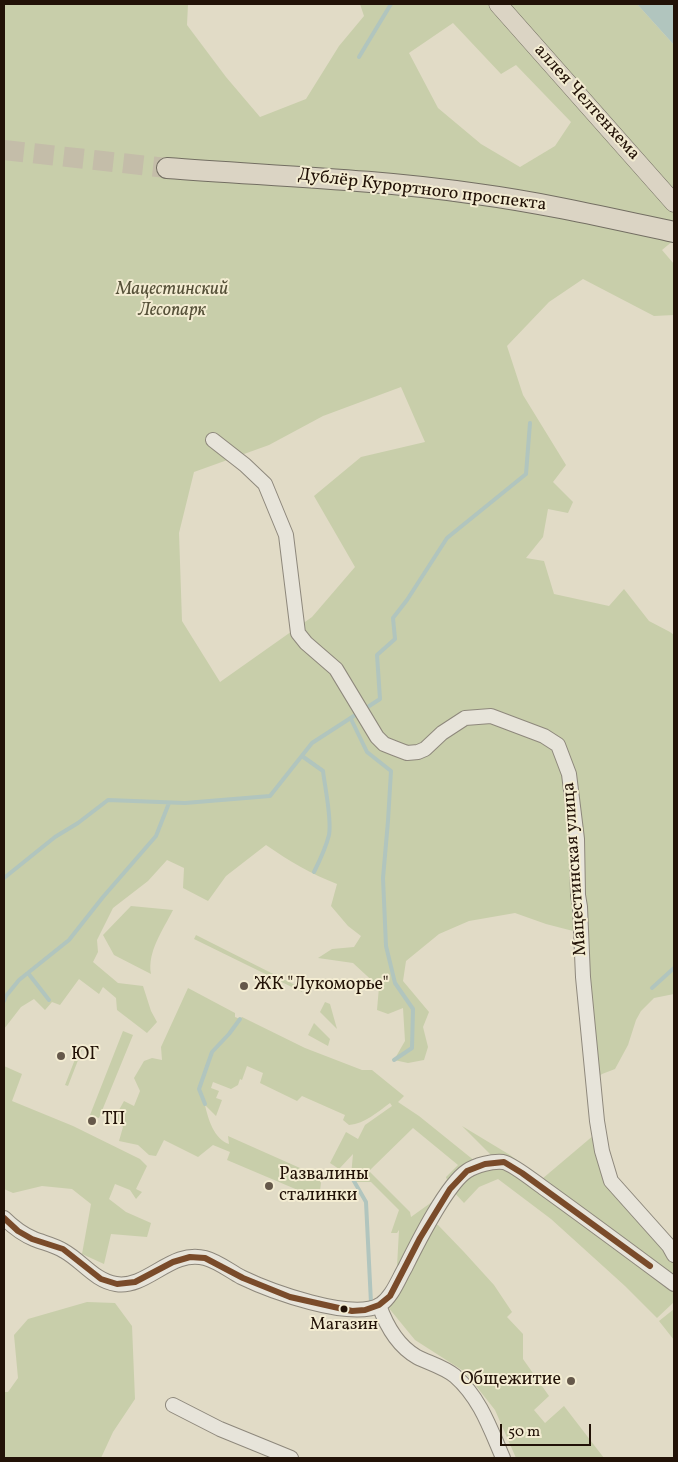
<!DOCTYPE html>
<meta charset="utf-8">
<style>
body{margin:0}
#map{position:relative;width:678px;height:1462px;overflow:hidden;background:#e1dbc6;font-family:Vollkorn,serif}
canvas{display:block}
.frame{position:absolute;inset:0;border:5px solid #221207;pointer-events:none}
.scale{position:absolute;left:500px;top:1424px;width:91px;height:22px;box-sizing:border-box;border:2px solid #221207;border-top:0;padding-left:6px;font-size:15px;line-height:18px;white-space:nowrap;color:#221207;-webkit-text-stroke:4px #f3ecd2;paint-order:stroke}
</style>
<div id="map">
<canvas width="678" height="1462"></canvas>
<div class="frame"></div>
<div class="scale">50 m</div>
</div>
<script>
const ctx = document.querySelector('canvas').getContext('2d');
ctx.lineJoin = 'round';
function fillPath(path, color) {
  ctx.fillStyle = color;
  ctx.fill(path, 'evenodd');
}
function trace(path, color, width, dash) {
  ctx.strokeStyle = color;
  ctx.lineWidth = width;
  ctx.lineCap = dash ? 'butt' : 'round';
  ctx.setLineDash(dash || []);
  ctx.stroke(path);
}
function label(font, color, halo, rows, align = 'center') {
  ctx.font = font + ' Vollkorn,serif';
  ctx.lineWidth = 4;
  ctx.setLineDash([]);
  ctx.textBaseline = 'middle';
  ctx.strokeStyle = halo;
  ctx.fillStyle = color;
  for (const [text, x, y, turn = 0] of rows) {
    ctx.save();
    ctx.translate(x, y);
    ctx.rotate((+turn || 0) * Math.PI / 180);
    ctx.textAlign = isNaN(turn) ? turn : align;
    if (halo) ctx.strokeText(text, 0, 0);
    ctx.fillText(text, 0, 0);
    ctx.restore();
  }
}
fillPath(new Path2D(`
 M4,4H188L187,25L226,77L260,117L306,99L339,46L364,16L360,4H637L674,45V240L662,250L674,264V315L654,316L583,279L549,302L507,346L523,395L566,465L553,482L573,502L568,513L548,509L543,537L526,558L544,561L554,594L609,606L624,589L649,621L670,632L674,635V994L654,998L641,1011L636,1020L628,1045L615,1069L602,1074L589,1084L577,932L546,924L515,913L469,921L439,934L406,961L403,981L429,1012L423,1027L428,1047L424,1060L408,1063L394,1060L405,1041L403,1008L388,1014L377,1010L379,987L353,963L318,958L332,949L354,947L361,936L348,926L331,906L337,884C311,874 289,861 266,845L226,876L208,901L183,888L184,868L167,860L148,881L113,908L97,940L98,952L93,962L118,983L143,986L151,1011L157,1022L147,1033L117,1010L116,998L103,987L99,994L79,979L60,1005L52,1002L45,1010L34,999L21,1007L4,1029ZM453,23L501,74L516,65L571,122L555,146L520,167L481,144L438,108L409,53ZM401,387L425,442L361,457L314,496L355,567L312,617L220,682L182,621L179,533L194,472L269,445L323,416Z
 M131,906L173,910C163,930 147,952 151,974L114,955L103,935Z
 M196,935L303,989L302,992L194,939Z
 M188,988L235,1013V1017L240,1019L242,1017L305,1048L362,1070H372L404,1096L398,1102L419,1116L481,1166L498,1162L462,1126L510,1155L542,1179L594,1135L608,1188L674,1255V1302L657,1318L625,1286L551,1219L498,1179L479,1187L464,1203L451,1189L430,1222L438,1225L464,1252L494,1285L512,1312L507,1317L523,1334V1359L549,1396L534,1410L545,1423L564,1406L604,1458H516L495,1410L465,1372L415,1340L383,1301L396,1285L399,1230L397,1233H391L399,1210L371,1182H356L351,1176L353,1154L339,1169L330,1163L346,1132L358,1139L365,1125L392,1106L390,1103C376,1113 366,1123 349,1125L343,1120L345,1115L302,1096L297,1101L295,1100L260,1083L263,1073L247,1066L242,1080L240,1079L238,1085L231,1089L213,1082L211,1088L219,1091L216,1098L222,1100L216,1116L205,1105C208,1119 214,1139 229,1144L228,1136L318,1176L321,1183L319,1199L227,1160L230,1152L213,1145L198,1157L164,1140L156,1156L149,1155L138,1145L119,1141L123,1127L115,1117L124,1101L134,1106L140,1091L134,1078L144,1061L152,1058L162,1060L161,1047ZM413,1128L458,1165L446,1177L450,1189L411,1217L410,1212L369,1171Z
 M325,1002L330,1004L337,1029L320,1012Z
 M314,1023L330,1039L328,1046L308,1035Z
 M123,1031L133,1035L99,1118L90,1115Z
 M79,1049L82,1050L68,1086L65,1085Z
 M4,1066L22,1074L12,1101L73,1126L140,1159L147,1166L136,1189L142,1192L136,1199L130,1190L115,1184L109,1199L126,1212L151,1223L147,1237L111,1234L104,1264L82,1254L91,1204L72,1189L42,1186L13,1193L4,1189Z
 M87,1302L115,1303L132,1326L135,1399L113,1432L101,1458H4V1392H8L18,1378L14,1335L28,1319Z
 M674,1309V1340L659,1321Z`), '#c8ceaa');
fillPath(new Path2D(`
 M637,4H673L674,6V45Z`), '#b1c5be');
trace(new Path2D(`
 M359,57L391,4
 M351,719L367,752L391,771L388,821L383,878L386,946L395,983L413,1009L412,1048L394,1060
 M302,756L323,771C325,788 332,819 329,835C326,847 320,860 314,872
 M4,878L55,837L78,823L108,800L185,803L270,796L312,743L380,699L377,655L395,639L393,618L407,600L447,538L526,474L530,423
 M28,973L49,1000
 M652,988L674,968
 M4,1001L6,996L19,980L69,940L103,897L156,836L169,803
 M205,1104L199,1089L212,1052L229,1034L240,1019
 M351,1176L366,1202L371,1303`), '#b1c5be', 4);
trace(new Path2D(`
 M4,150L167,168`), '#c4bda9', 20, [20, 10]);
const minor = new Path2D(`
 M213,440L245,465L265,484L286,535L298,633L306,643L336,669L377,737L384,744L394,748L407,753L418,752L425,749L442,733L465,718L491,716L544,736L558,745L569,774L577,839L578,895L580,907L583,977L597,1121L602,1151L611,1181L669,1246L674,1255
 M4,1218C13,1227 22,1234 34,1239C44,1243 55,1245 64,1251C82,1261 95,1281 116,1284C147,1289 171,1249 205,1258C217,1261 230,1271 241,1277C270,1291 351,1321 380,1305C392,1297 398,1280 405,1268C417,1244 446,1185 467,1171C476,1165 492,1161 503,1162C513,1164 535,1182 545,1189C588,1220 631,1252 674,1284
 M379,1305C386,1325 398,1346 417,1357C429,1363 444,1367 455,1376C480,1398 490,1428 503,1458
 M173,1405L220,1429L291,1458`);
const major = new Path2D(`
 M498,4L674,203`);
const highway = new Path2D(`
 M167,168C271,176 374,179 477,194C544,203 609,218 674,232`);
trace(minor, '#8e887c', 16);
trace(major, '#736e62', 19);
trace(highway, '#736e62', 22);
trace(minor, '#e7e4da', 14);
trace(major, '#dbd4c4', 18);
trace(highway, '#dbd4c4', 20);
trace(new Path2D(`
 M4,1218L18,1231L32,1239L63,1249L101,1279L117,1284L135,1282L173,1262L190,1257L205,1258L243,1278L290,1297L352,1311L365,1310L379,1305L390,1296L420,1238L450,1189L467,1171L485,1164L504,1162L522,1173L650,1266`), '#7a4b2a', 6);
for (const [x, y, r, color] of [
 [244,986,5,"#65584a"],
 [61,1056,5,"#65584a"],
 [92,1121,5,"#65584a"],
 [269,1186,5,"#65584a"],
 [344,1309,4.5,"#221207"],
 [571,1381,5,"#65584a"]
]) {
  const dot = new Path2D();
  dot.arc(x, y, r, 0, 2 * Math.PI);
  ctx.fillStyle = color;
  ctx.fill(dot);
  trace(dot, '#f3ecd2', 2);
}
label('17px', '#221207', '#f3ecd2', [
 ["Магазин",344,1326]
]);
label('18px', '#221207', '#f3ecd2', [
 ["аллея Челтенхема",586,103,48],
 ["Дублёр Курортного проспекта",422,191,7],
 ["Мацестинская улица",576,869,-94]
]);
label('italic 18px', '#555038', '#f3ecd2', [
 ["Мацестинский",172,291],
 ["Лесопарк",172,312]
]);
label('18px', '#221207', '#f3ecd2', [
 ["ЖК \"Лукоморье\"",254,986],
 ["ЮГ",71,1056],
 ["ТП",102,1121],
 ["Развалины",279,1176],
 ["сталинки",279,1197],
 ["Общежитие",561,1381,"right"]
], 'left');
</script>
